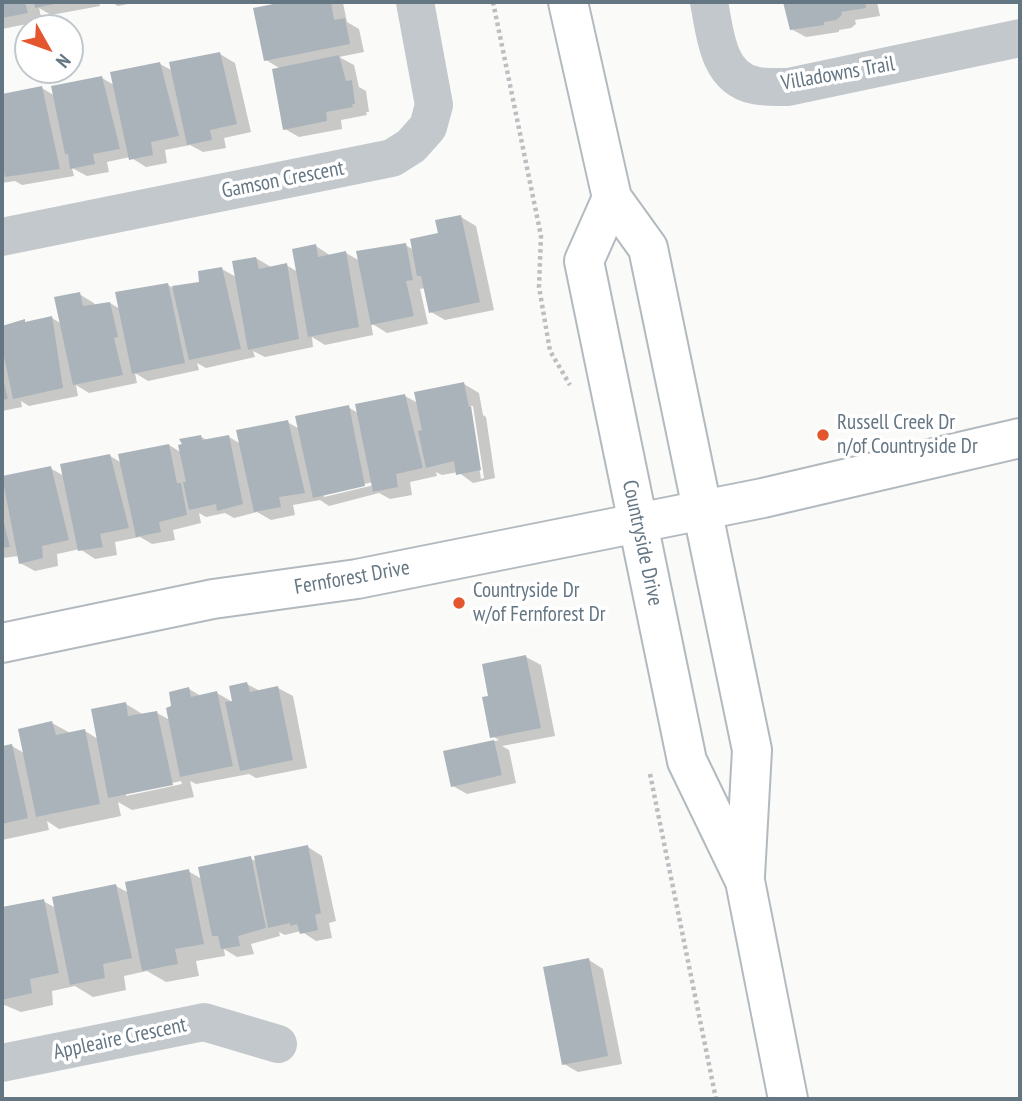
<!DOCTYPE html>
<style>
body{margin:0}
#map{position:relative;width:1022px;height:1101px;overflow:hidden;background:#fafaf8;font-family:"PT Sans Narrow",sans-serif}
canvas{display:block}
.frame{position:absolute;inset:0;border:4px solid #657683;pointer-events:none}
.north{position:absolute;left:14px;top:14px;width:70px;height:70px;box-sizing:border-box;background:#fff;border:2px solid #c1c8cd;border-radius:50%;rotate:130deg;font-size:19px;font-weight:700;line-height:28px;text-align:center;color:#657683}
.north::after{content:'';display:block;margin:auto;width:24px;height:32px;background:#e4572e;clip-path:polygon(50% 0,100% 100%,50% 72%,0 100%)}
</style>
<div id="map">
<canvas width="1022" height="1101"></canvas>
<div class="frame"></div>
<div class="north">N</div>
</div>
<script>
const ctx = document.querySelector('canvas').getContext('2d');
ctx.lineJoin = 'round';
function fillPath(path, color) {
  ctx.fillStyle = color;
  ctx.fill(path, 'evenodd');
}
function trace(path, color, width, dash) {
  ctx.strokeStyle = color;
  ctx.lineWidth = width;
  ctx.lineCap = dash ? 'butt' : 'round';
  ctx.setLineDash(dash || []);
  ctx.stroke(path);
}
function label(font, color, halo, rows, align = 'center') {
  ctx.font = font + ' "PT Sans Narrow",sans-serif';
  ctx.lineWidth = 7;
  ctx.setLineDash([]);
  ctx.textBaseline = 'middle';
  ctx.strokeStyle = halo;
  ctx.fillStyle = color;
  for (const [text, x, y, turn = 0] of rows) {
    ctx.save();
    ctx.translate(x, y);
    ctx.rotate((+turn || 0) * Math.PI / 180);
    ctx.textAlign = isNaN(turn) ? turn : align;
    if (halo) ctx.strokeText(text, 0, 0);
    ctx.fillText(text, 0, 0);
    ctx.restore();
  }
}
fillPath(new Path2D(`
 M2,2H99L100,6L51,15L39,8L42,21L2,29Z
 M111,2H138L118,6Z
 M268,2L343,3L347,22L359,29L364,52L339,57L354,65L359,87L366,91L369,112H366L367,115L341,120L342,129L299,137L285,129L281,69L266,60L274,6Z
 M785,2H877L880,16L855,20L856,24L851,28L839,30V32L806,37L791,29Z
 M220,54L235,63L251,132L224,138L226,148L203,152L190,145L165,150L167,163L146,167L130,157L107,162L109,172L87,176L72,168L74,176L22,185L15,181L2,183V96L42,88L55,96L102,78L114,85L160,64L173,71Z
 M461,217L476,226L494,310L445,320L431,312L425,288L420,289L428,324L387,333L371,323L373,335L325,345L312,337L313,347L265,357L253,351L255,357L206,368L197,363L199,370L148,381L135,373L137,383L89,393L76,385L78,396L29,406L21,401L22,407L2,411V326L52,318L62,324L79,294L94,303L95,306L110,303L120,309L168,285L173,288L201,284L222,269L236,277L256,258L271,267L286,265L298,272L316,246L331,256L346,253L360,261L405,245L414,250L440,234Z
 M464,384L479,393L483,415L486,417L495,478L473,483L458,472L442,475L436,472L437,476L410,482L412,495L390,499L379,493L329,506L320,500L293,505L295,515L271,520L257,512L234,518L225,513L206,517L199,513L201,523L173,530L175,540L152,544L140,537L115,542L117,555L95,559L80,549L57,554L58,566L35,571L20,563L19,556L2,558V485L5,487L50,468L64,476L110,456L122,463L169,445L182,453L200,436L208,441L229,437L241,444L287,422L300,429L348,407L358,413L405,396L418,403ZM470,406H473L484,478L481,479ZM373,482L374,485L324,497V494Z
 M526,657L541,665L555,736L502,746L509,750L516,783L467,794L453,786L445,753L499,740L492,736L490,697Z
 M247,684L260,691L278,688L293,696L307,768L256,778L249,774L196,784L190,781L194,797L132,810L118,802L121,816L59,829L47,821L49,830L2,840V748L12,746L24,753L52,723L72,734L85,731L98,739L126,704L144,715L157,713L170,720L173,708L189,689L201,696L217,693L234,703ZM181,781L182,784L126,796V793Z
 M308,847L322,856L336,921L329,923L332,938L316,941L301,931L285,935L279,932L280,936L251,944L254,954L237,957L224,949L225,956L196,961L199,976L166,982L147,971L124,976L126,990L93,997L75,986L52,991L53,1005L21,1012L2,1004V909L43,901L56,908L116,886L129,893L188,871L202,879L250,858L257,862Z
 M589,960L603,969L622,1064L578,1072L564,1064Z`), '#0003');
fillPath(new Path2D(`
 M2,2H25L28,13L2,18Z
 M34,2H59L60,3L35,8Z
 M284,2H331L334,20L345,18L350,44L264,61L253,8Z
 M783,2H865L866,8L841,12L842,15L836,20L824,22V25L790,30Z
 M220,52L237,124L210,130L212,140L187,145L169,62Z
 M339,55L346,81L352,80L355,104H352L353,107L326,112L327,121L283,130L272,69Z
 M160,62L179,136L151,142L153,155L129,160L110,72Z
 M102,76L120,149L93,154L95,164L70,169L68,154H65L51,86Z
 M42,86L60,169L5,177L2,161V94Z
 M461,215L480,302L429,313L421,276H417L410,239L438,233L435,220Z
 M406,243L413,280L406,281L414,316L371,325L356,251Z
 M316,244L318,257L346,251L359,327L308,337L292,249Z
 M256,257L259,269L287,263L299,339L248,350L232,261Z
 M222,267L241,349L189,360L172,286L199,282L198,271Z
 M168,283L185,363L132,374L115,292Z
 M80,292L83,306L110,302L118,337L114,338L123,375L73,385L54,297Z
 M52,316L63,388L13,399L2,347V326L25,319V322Z
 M2,375L8,399L2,400Z
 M464,382L469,407L471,406L481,470L456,475L454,461L426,468L418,431L422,430L414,392Z
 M405,394L423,468L396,474L398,487L373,492L355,404Z
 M349,405L365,486L313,498L295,416Z
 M288,420L305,493L279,497L281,507L254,512L236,430Z
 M201,435L202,440L229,435L243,504L217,511L216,504L189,510L183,482H186L178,445L182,444L179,439Z
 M169,444L177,483H181L187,515L159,522L161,532L136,537L118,454Z
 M110,454L129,528L100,534L103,547L78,551L60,464Z
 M51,466L69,540L42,546L43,558L19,564L2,476Z
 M2,515L10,547L2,548Z
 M526,655L541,728L490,738L482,697L488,696L482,664Z
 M247,682L250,692L278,686L293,760L240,771L225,702L232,701L229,686Z
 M189,687L191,697L217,691L233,766L180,777L166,708L171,706L169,692Z
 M126,702L128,716L157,711L173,785L108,798L91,709Z
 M52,721L56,735L85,729L100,804L36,817L18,729Z
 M494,740L502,775L451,787L443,751Z
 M12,744L28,818L2,824V746Z
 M308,845L321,913L315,915L318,930L300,934L297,924L290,926V923L268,928L254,856Z
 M251,856L266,928L238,936L240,946L221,949L218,936H212L198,867Z
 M189,869L204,944L175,949L178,964L142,971L125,882Z
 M116,884L132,958L103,964L105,978L70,985L52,897Z
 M44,899L59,973L30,979L32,993L2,1000V907Z
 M589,958L608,1056L562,1065L543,967Z`), '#aab3b9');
const secondary = new Path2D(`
 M568,2L612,198L648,248L752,750L745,876
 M612,198L584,261L687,761L745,881L788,1099
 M2,643L213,599L357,579L763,498L1020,438`);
trace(secondary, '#b3babf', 42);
trace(new Path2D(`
 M493,2L541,236L539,287L550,351L570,385
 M650,774L716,1099`), '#bbbfc2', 4.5, [3.5, 3.5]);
trace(new Path2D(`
 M709,2C715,32 717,77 754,85C765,88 777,87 788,87L1020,38
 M2,237L392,158L411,146L428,127L434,105L415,2
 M2,1063L204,1022L278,1044`), '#c3c8cc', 38);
trace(secondary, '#fff', 38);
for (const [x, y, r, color] of [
 [823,435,7,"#e4572e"],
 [459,603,7,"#e4572e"]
]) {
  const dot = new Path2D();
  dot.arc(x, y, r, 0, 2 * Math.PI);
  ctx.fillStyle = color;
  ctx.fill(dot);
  trace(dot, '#fff', 2.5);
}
label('21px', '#657683', '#fff', [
 ["Villadowns Trail",838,74,-10],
 ["Gamson Crescent",283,180,-11],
 ["Countryside Drive",642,543,78],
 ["Fernforest Drive",352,578,-10],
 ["Appleaire Crescent",120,1039,-12]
]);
label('21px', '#657683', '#fff', [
 ["Russell Creek Dr",837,423],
 ["n/of Countryside Dr",837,447],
 ["Countryside Dr",473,591],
 ["w/of Fernforest Dr",473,615]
], 'left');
</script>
